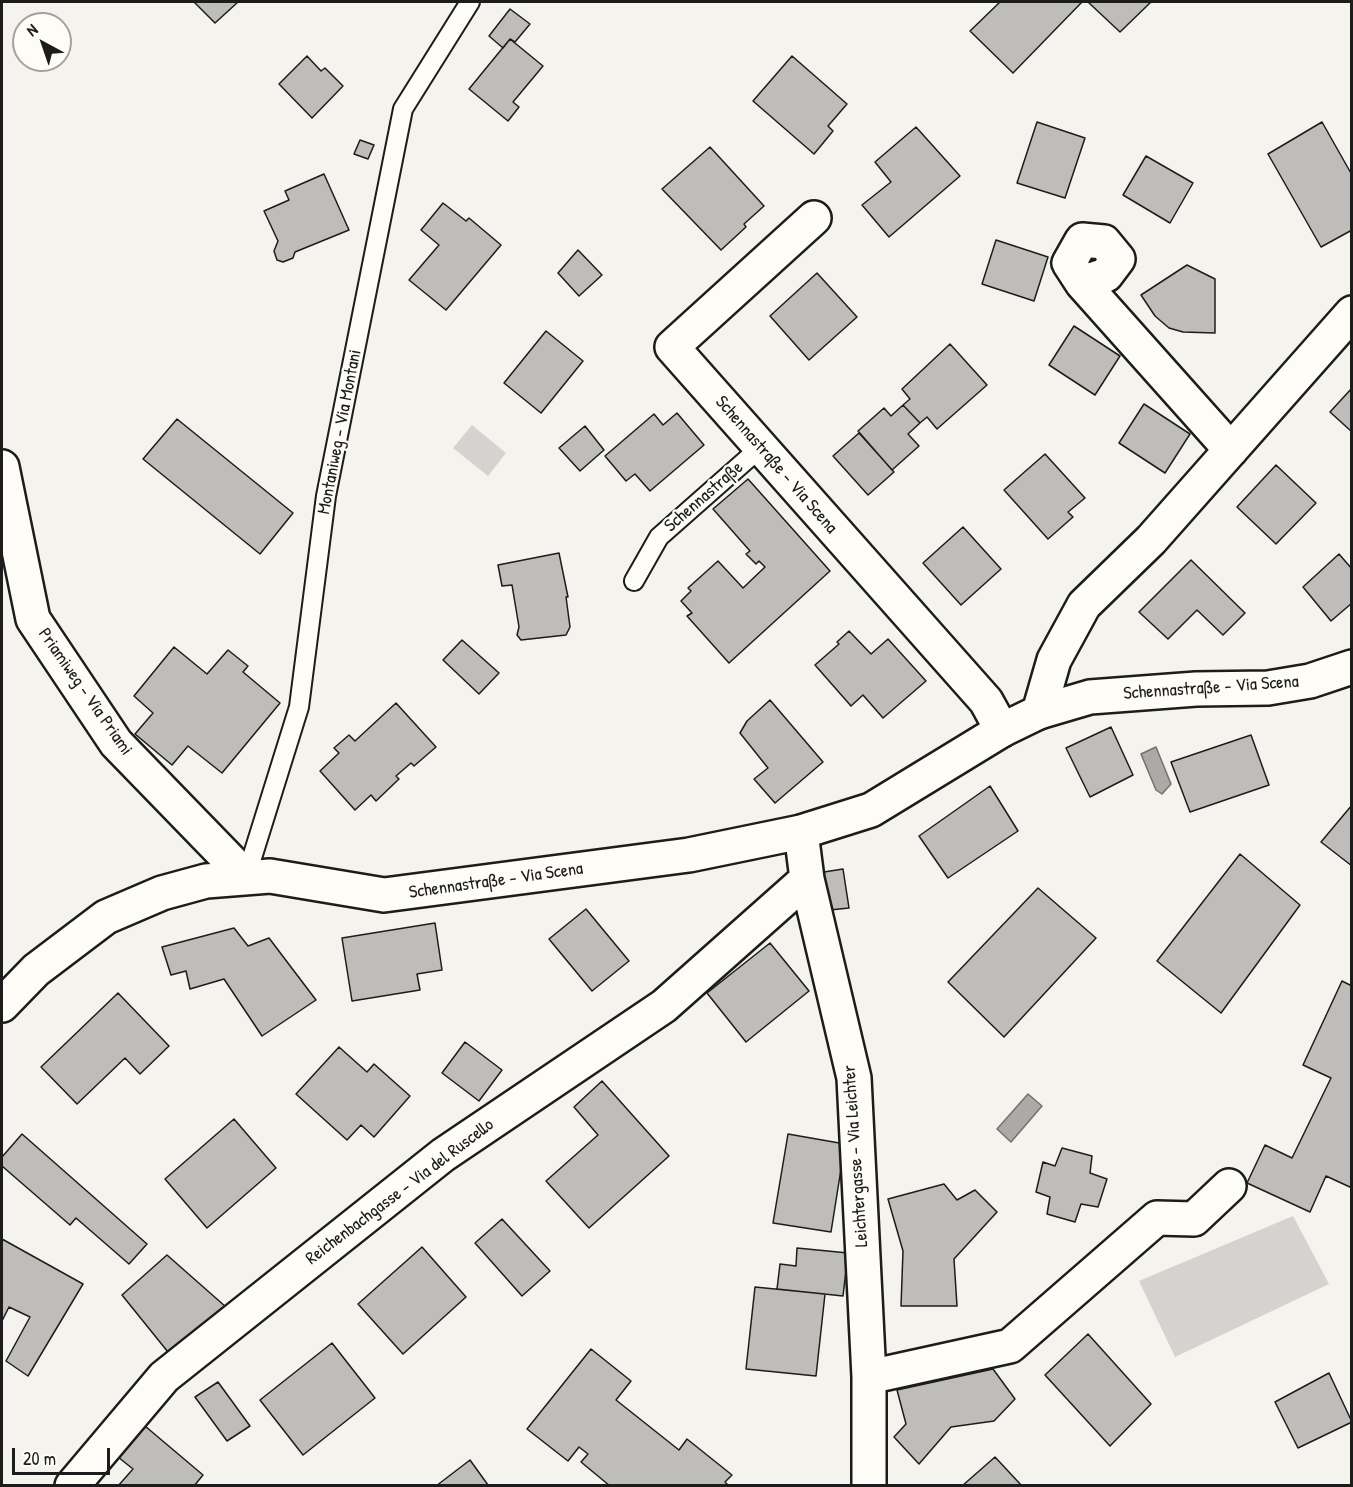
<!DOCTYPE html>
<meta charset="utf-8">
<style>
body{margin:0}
#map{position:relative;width:1353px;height:1487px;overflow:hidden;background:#f4f3ee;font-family:"Patrick Hand",sans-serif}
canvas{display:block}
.frame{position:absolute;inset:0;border:3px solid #1c1c1c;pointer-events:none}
.north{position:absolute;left:12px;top:12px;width:60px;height:60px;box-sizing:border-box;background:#fdfcf7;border:2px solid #a3a29f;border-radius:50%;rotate:320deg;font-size:16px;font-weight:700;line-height:24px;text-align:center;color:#1c1c1c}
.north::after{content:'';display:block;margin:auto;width:21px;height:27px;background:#1c1c1c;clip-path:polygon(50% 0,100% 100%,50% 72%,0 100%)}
.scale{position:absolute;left:12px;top:1448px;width:98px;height:27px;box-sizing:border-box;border:3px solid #1c1c1c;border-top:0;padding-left:8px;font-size:18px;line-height:21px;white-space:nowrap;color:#1c1c1c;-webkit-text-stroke:4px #fdfcf7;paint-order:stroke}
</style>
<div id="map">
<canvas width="1353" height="1487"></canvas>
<div class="frame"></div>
<div class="north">N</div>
<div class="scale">20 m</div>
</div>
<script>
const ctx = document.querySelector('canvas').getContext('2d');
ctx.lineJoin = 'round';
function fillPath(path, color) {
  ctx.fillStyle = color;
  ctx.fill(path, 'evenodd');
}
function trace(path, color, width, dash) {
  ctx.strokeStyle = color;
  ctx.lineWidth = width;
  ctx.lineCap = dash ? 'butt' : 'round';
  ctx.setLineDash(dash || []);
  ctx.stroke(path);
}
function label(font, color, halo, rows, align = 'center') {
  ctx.font = font + ' "Patrick Hand",sans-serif';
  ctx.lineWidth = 4.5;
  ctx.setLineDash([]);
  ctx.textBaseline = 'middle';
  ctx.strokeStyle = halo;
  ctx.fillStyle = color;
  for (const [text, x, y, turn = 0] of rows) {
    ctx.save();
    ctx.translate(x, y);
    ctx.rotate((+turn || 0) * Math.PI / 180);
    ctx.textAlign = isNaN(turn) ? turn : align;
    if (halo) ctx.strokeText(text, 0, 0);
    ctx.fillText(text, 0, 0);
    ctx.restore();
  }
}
fillPath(new Path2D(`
 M472,425L506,453L488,476L453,448Z
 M1293,1216L1329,1284L1175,1357L1139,1281Z`), '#d4d3cf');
const water = new Path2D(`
 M1156,747L1171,784L1162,794L1156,790L1141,754Z
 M1028,1094L1042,1106L1011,1142L997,1129Z`);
fillPath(water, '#abaaa6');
trace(water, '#72716f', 1.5);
const building = new Path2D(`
 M194,2H238L215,23Z
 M1000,2H1082L1013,73L970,31Z
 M1088,2H1151L1120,32Z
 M510,9L530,24L515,42L510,39L503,48L489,36Z
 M510,39L543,66L513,102L519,107L508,121L469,89Z
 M307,56L321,71L325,68L343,86L312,118L279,84Z
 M792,56L847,104L828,126L833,131L814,154L753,101Z
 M1037,122L1085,138L1065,198L1017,183Z
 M1322,122L1352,175V230L1321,247L1268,154Z
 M916,127L960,176L889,237L862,205L891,182L875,162Z
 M360,140L374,145L368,159L354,154Z
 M710,147L764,206L744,224L746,227L721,250L662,189Z
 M1146,156L1193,183L1170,223L1123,195Z
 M324,174L349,230L295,252L293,258L283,262L277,260L274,251L278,241L264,211L289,200L285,191Z
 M443,203L466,221L469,218L501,245L446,310L409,280L439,245L421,230Z
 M996,240L1048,257L1034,301L982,284Z
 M578,250L602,275L579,296L558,273Z
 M1187,265L1215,279V333L1183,332L1169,328L1155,316L1141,295Z
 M817,273L857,317L809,360L770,316Z
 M1074,326L1120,356L1095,395L1049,365Z
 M546,331L583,361L541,413L504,383Z
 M950,344L987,385L937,429L927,417L920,423L903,405L910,399L902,389Z
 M1352,388V432L1330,412Z
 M1144,404L1190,434L1165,473L1119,443Z
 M903,405L920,423L908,434L919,446L892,470L858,431L884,408L891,416Z
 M677,413L704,445L650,491L635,474L626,481L605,456L654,414L663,425Z
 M177,419L293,513L260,554L143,459Z
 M585,426L604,450L580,471L559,448Z
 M859,433L894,472L868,495L833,456Z
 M1045,454L1085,498L1068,512L1073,517L1048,539L1004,490Z
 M1276,465L1316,503L1276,544L1237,507Z
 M748,479L830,571L729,663L687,616L692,613L681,601L691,591L688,588L718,561L743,588L765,567L759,561L756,564L746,554L750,551L713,509Z
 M963,527L1001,569L961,605L923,563Z
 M559,553L568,597H566L570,627L566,635L521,640L517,635L519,627L512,585L502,586L498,565Z
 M1339,554L1352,569V603L1331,621L1303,587Z
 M1191,560L1245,613L1223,635L1197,610L1168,639L1139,612Z
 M849,631L871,654L888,639L926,681L883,718L863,695L851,706L815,665L839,644L837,642Z
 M462,640L499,673L479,694L443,660Z
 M174,647L207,674L228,650L248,666L243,672L280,703L222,773L188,746L172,765L135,734L153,713L134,696Z
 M770,700L823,762L775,803L754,779L768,768L740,733L747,721Z
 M396,703L436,747L414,766L411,763L396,776L399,779L376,801L371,795L355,810L320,771L339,753L334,748L349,735L355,741Z
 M1111,727L1133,775L1090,797L1066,748Z
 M1251,735L1269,785L1190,812L1171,762Z
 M990,786L1018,831L948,878L919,836Z
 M1352,805V866L1321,842Z
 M1240,854L1300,905L1221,1013L1157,961Z
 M843,869L849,908L830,910L824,872Z
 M1038,888L1096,938L1004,1037L948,982Z
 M586,909L629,961L592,991L549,939Z
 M435,923L442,970L417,974L420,990L352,1001L342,938Z
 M234,928L248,946L269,938L316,1000L262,1036L224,979L190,989L186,971L171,975L162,947Z
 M770,943L809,991L746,1042L707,993Z
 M1342,981L1352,986V1188L1326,1176L1310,1212L1247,1183L1265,1145L1292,1158L1331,1078L1303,1065Z
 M118,993L169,1046L140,1074L125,1058L77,1104L41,1067Z
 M465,1042L502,1070L479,1101L442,1073Z
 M339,1047L367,1072L374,1064L410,1096L374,1137L361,1125L347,1140L296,1094Z
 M602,1081L669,1156L589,1228L546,1181L598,1135L574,1107Z
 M234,1119L276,1168L207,1228L165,1179Z
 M22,1134L147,1244L129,1264L76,1218L70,1225L2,1166V1157Z
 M788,1134L845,1144L831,1232L773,1223Z
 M1062,1148L1092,1156L1090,1173L1107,1179L1098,1207L1081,1204L1075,1222L1047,1214L1050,1197L1036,1192L1043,1162L1055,1166Z
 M944,1184L957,1200L975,1190L997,1212L954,1259L957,1306H901L903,1251L888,1199Z
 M502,1219L550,1271L522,1296L475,1243Z
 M2,1239L83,1284L28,1376L6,1361L30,1317L9,1307L2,1321Z
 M422,1247L466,1297L403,1354L358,1304Z
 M797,1248L848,1253L843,1296L777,1289L780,1264L796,1266Z
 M167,1255L226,1307L172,1357L122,1295Z
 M755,1287L825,1294L816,1376L746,1369Z
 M1088,1334L1151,1404L1110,1446L1045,1375Z
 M332,1343L375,1398L303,1455L260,1400Z
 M591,1349L631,1381L616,1400L679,1450L687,1439L732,1475L725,1482L729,1486H610L581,1462L588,1454L579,1447L568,1461L527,1429Z
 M993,1369L1015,1399L994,1421L951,1427L919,1464L894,1437L906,1424L897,1390Z
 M1329,1373L1352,1422L1298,1448L1275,1402Z
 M218,1382L250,1426L227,1441L195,1397Z
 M145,1426L203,1475L194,1486H118L133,1469L118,1457Z
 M995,1457L1022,1486H962Z
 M470,1460L488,1485L436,1486Z`);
fillPath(building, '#bebdba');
trace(building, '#1c1c1c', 1.5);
const service = new Path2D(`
 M634,581L659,537L761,447
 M246,877L299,707L326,496L403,109L470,2`);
const minor = new Path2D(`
 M814,218L672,347L986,701L1002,730
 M1082,283L1106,275L1118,259L1104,242L1082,240L1069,263L1082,283L1231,450
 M2,467L33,619L116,743L246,877
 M1039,712L1054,660L1084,605L1151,540L1352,313
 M801,832L807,879L854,1078L869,1377V1486
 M869,1377L1010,1346L1157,1218L1194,1219L1229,1186
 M72,1486L164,1377L443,1155L664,1006L807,879`);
const tertiary = new Path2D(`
 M2,1005L36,970L106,917L162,893L206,881L270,876L384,895L689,855L801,832L871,810L1002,730L1039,712L1090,697L1196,689L1268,688L1310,681L1352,667`);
trace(service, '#1c1c1c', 22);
trace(minor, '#1c1c1c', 38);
trace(tertiary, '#1c1c1c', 38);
trace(service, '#fdfcf7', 18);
trace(minor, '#fdfcf7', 33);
trace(tertiary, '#fdfcf7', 33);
label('18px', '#1c1c1c', '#fdfcf7', [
 ["Montaniweg - Via Montani",340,432,-79],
 ["Schennastraße - Via Scena",776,465,49],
 ["Schennastraße",704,497,-41],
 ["Schennastraße - Via Scena",1211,688,-4],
 ["Priamiweg - Via Priami",85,692,55],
 ["Schennastraße - Via Scena",496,881,-8],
 ["Leichtergasse - Via Leichter",856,1156,-94],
 ["Reichenbachgasse - Via del Ruscello",400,1192,-37]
]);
</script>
